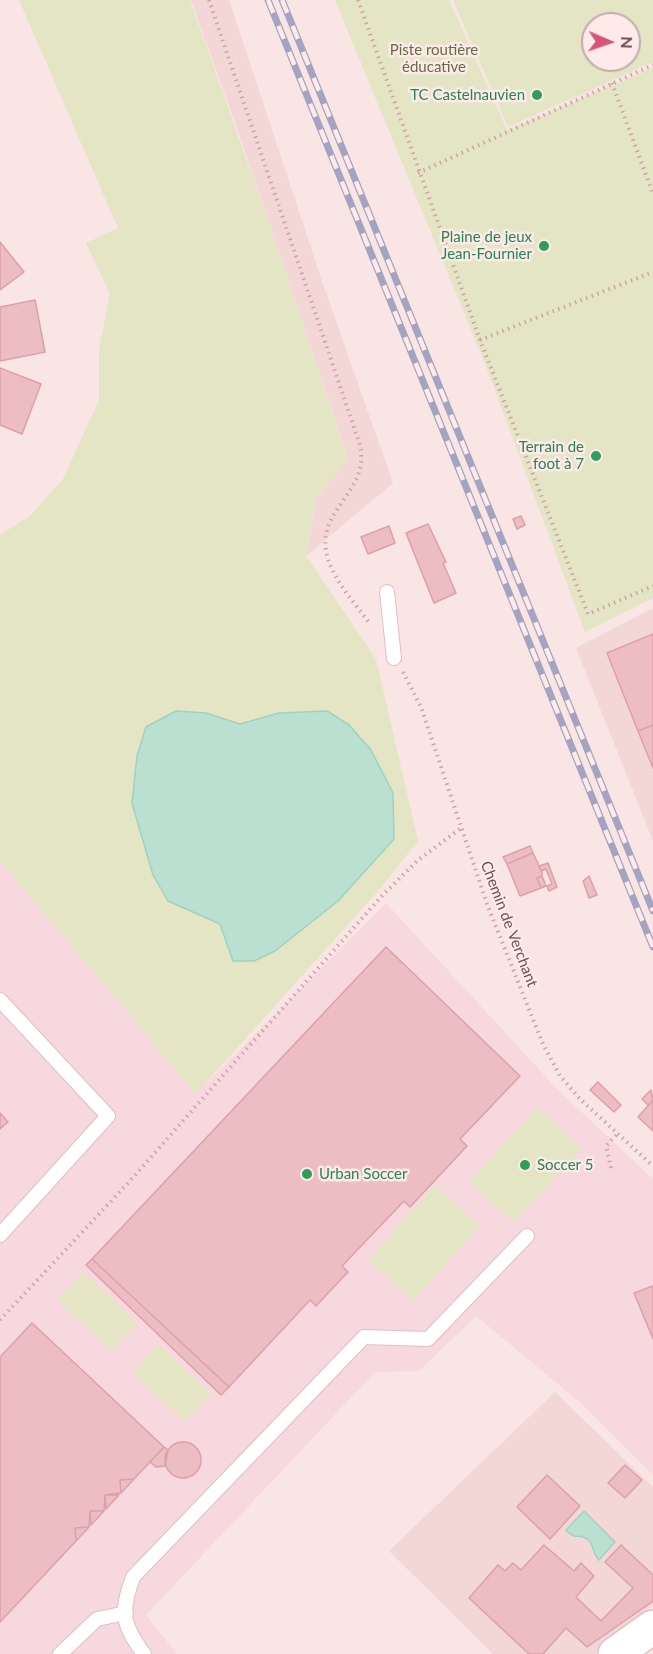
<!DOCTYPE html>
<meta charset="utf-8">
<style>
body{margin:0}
#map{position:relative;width:653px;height:1654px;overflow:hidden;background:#f9e5e3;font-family:Lato,sans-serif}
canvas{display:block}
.north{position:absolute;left:581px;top:12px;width:60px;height:60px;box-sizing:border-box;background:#fdeae9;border:2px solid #c4abad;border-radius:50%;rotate:92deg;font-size:16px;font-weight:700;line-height:24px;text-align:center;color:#6e4c52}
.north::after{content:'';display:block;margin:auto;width:21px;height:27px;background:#d6557c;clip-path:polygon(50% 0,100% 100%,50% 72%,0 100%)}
</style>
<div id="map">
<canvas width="653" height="1654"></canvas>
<div class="north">N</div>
</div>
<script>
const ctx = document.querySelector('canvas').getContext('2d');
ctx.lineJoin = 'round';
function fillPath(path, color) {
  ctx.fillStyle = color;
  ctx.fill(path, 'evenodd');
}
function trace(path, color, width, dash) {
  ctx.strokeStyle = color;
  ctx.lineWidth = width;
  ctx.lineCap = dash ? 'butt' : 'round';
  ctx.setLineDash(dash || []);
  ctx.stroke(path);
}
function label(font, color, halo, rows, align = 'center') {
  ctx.font = font + ' Lato,sans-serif';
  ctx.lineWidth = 5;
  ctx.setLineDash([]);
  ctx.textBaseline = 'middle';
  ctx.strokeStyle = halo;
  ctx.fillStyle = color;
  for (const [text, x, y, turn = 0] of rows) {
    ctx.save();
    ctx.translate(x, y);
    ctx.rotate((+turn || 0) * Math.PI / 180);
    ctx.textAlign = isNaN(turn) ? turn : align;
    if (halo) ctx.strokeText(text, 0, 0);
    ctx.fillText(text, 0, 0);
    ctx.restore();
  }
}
fillPath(new Path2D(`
 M191,0H229L323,284L393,483L306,556L316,499L348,458L240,137Z
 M653,608V841L576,648Z
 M555,1392L653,1487V1605L594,1654H493L389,1551Z`), '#f2d7d6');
fillPath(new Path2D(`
 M0,861L196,1094L386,903L558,1090L653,1179V1475L583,1405L476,1316L419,1371L375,1372L146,1615L177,1654H0Z`), '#f8d8df');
fillPath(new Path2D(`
 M19,0H190L269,223L348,459L316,499L306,556L376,659L418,841L379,890L196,1094L0,861V535L30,516L63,479L99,400V350L110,294L86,243L118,228Z
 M335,0H449L507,130L653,68V598L585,632L484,361Z
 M453,0H653V62L508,127ZM593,24H629V60H593Z
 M537,1107L582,1148L514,1223L469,1182Z
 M435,1185L480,1226L413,1301L368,1260Z
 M83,1272L137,1323L111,1351L57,1300Z
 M158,1344L211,1394L185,1422L132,1372Z`), '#e3e5c4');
const water = new Path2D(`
 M176,711L206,713L240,724L279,713L327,711L349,725L371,750L393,793L394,839L338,901L275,951L254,961H233L220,924L168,901L153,875L132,803L137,756L146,727Z
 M584,1511L615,1542L599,1560C592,1553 595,1545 587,1539C578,1532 577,1542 566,1530Z`);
fillPath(water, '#bae0d2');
trace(water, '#a2d1bf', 1.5);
const building = new Path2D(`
 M0,242L24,272L0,290Z
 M35,300L45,352L0,361V307Z
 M0,368L41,384L22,434L0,425Z
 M521,516L525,525L517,529L513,519Z
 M428,524L446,562L443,563L456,593L434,603L406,533Z
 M389,526L395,543L368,554L361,537Z
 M653,634V725L638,731L607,653Z
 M653,725V768L638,731Z
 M530,846L533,853L507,864L503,857Z
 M533,853L542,872V876L537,878L541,888L520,896L507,864Z
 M548,863L557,887L549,891L547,886L552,884L546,869L541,871L539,866Z
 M542,876L546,886L541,888L537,878Z
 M589,876L597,895L589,898L583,881Z
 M386,947L520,1076L460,1139L467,1146L410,1207L404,1201L342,1266L348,1272L316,1306L310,1300L229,1387L92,1259Z
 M598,1082L621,1105L614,1112L590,1090Z
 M651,1090L653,1100L648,1105L642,1099Z
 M653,1100V1131L638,1117Z
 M0,1113L8,1122L0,1129Z
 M92,1259L229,1387L221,1395L86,1265Z
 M653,1286V1339L634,1293Z
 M32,1323L164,1447L134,1479L120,1480L121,1493L105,1495L104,1511H90L89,1527L75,1528L76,1541L0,1622V1357Z
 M165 1460a18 18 0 1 1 36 0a18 18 0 1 1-36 0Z
 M164,1447L168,1450L165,1466L156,1467L150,1462Z
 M625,1465L642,1480L625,1498L608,1483Z
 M547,1475L580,1506L550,1539L517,1507Z
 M134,1479L121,1493L120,1480Z
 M105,1495H119L106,1509Z
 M90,1511H104L91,1525Z
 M89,1527L76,1541L75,1528Z
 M544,1545L574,1571L581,1563L594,1576L576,1597L601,1621L633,1588L605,1562L621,1545L653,1575V1601L587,1647L566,1628L543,1654H529L469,1598L498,1565L505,1571L513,1563L521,1570Z`);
fillPath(building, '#ecbec4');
trace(building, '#dca0a9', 1.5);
const lane = new Path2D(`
 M387,592L394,658
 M0,1000L108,1116L0,1235
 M60,1654L97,1619L126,1613
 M144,1654C122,1624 120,1613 133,1577L364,1337L428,1339L527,1236`);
const secondary = new Path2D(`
 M615,1654L653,1627`);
trace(lane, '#dcc0c2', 16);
trace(secondary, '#e3c1c3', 36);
trace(new Path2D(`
 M209,0L360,445C372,497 303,512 333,571C342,590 358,607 370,624
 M358,0L480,340L588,614L653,586
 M612,83L653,194
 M418,173L653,65
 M480,340L653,272
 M403,672L421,707L487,904L542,1042L560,1076L581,1100L653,1166
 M611,1168L606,1146L617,1134
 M0,1320L128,1183L381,897L417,861L461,828`), '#d0a2a8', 4, [1.5, 4.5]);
trace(lane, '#fff', 14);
trace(secondary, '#fff', 33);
const rail = new Path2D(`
 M268,0L653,947
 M282,0L653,911`);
trace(rail, '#a4a4c1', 7);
trace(rail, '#fdeae9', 4.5, [14]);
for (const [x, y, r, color] of [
 [537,95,6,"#2e9e5b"],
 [544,246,6,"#2e9e5b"],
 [596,456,6,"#2e9e5b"],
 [525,1165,6,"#2e9e5b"],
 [307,1174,6,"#2e9e5b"]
]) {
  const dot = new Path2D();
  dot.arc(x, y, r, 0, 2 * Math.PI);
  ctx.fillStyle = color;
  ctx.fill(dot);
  trace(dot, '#fdeae9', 2);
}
label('15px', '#666e43', '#fdeae9', [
 ["Piste routière",434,50],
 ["éducative",434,67]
]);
label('15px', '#27864d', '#fdeae9', [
 ["TC Castelnauvien",525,95],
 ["Plaine de jeux",532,237],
 ["Jean-Fournier",532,254],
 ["Terrain de",584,447],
 ["foot à 7",584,464],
 ["Soccer 5",537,1165,"left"],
 ["Urban Soccer",319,1174,"left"]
], 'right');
label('15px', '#6e4c52', '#fdeae9', [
 ["Chemin de Verchant",509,924,69]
]);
</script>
